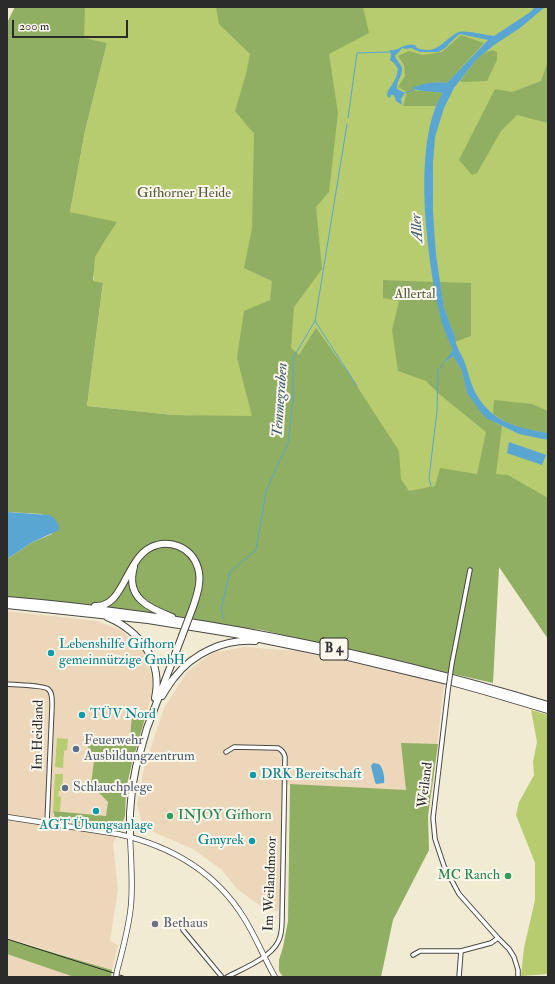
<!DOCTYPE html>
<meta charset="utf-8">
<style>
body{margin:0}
#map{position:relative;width:555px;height:984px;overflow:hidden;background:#f2ebd4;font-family:"IM FELL Double Pica",serif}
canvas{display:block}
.frame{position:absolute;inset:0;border:8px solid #2b2b2b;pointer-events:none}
.scale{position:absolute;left:12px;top:20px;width:116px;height:18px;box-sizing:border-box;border:2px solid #2b2b2b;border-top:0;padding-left:5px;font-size:12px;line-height:14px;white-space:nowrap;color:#2b2b2b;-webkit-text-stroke:3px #fbf7ec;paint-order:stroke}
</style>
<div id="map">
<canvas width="555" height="984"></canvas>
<div class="frame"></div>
<div class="scale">200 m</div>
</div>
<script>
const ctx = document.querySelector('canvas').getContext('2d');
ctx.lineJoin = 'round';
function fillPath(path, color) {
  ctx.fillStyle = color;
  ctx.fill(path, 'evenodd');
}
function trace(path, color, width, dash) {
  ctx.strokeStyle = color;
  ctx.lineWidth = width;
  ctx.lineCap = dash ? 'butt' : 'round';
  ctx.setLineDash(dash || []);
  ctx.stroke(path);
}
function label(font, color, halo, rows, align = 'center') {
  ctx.font = font + ' "IM FELL Double Pica",serif';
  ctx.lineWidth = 4;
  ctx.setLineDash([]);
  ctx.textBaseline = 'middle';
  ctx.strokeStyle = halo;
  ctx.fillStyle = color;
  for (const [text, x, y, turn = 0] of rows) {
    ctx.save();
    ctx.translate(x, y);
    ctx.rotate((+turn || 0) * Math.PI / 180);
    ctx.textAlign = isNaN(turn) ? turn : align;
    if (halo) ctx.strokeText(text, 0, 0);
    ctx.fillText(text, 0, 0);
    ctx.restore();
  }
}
fillPath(new Path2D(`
 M7,611L97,621L121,630L145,652L154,685L143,727L132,763L126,789L125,824L113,843L118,890L110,941L118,945L112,970L7,938Z
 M244,647L299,651L444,683L432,792L282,784L280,899L278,911L266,910L237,889L222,870L193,849L158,834L143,826L137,805L144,768L164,708L187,672L212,653Z
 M7,954L74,977H7Z`), '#edd7bb');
fillPath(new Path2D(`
 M15,7H548V508L408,503L264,422L186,415H174L87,406L103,284L93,281L94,278L70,212L85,131L107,43L7,23Z
 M531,710L548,715V974L521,976L524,948L535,900V863L516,815L519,802L534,775L533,762L537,742Z
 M57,738L68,739L67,750L64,751L63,768L55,767Z
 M55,774H63L62,791H59L58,796L61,797L60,811H53Z`), '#b7cb6f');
fillPath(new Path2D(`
 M15,7H85L84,38L107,43L85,131L70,212L117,222L105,240L95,257L93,281L103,283L87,406L174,415L252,416L237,358L244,311L270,300L272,281L244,268L252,228L254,133L249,128L235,111L246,74L250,54L219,24L216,7H363L369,33L329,54L338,113L329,192L316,207L322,269L294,307L291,348L299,355L316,328L349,374L399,451L401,479L409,491L435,486L440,468L477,474L486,432L438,393L426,381L398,371L392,330L399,301L383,298V280L434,282L439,312L452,348L451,353L445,363L453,356L462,371L467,393L497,424L502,426L496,474L508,475L548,498V639L499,567L493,683L262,630L7,599V559L31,543L52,534L42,514L7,512V23Z
 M461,35L484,43L447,83C434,81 425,84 413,88L416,91L426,90L443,93L436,106H403L407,92L398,87L405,76L404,65L398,56L409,51L423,55L442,52Z
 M493,50L497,52V60L487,81L462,82L460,81L476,60L486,52Z
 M548,61V123L517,115L501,131L477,173L472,175L459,160L495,89L512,92L541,81Z
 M440,282L471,283V336L455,342V337L444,308Z
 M494,400L532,404L548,411V433L524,429L506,422L493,414Z
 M145,711H147L132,763L126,789L125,816L122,823L117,828L56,820L53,811L106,816L108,802C101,795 101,792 90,791L95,754L86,753L91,740L119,742L120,738L130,739L132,713Z
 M401,743L438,744L428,816L429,850L393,920L381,977H283L279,971V960L283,947L288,921L290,784L406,790Z
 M7,939L112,970L111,977H74L7,954Z`), '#91af62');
fillPath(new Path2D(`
 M535,7H545L520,28L494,45L476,60L454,88L444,108L435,137L433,163V212L436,255L444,308L455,337C455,346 462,355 465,363C468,372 470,381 474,390C489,421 516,428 548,433V440L519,434L486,418L480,411L467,393L462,371L453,356L443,364L451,353L452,348C447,336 441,324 439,311C436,301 435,291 433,281C425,231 417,154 436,106C438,102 440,97 443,93C435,91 417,92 412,88C424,83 434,81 447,83L488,40L460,34L456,37L444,49L438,52H420L411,48L406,49L402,48C400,52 397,53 395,56C397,61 401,64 402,68C403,76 396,81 397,89L405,93L401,99L402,105L396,101L394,95H391L390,98L387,96C388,88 389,90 393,83C396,79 397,74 398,69L395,64L390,60L391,55L390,50C399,51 405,42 415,45L417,48C431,53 438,48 448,39C451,37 455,33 459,32C465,30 486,35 494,36L529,13Z
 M509,442L546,455L542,465L507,453Z
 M7,512L50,515C55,519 60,523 59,530L31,543L7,559Z
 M373,763L379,764C383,768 385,777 384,783L376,784L375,782L371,766Z`), '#59a6d2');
trace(new Path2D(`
 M404,93L414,90
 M348,118L357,53L390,52
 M315,321L357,386
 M431,486L429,478L437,411L438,370L443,364
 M224,619L221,610L230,572L256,550L266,491L288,443L293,399V358L315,321L347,124`), '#59a6d2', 1);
const street = new Path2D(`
 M452,663L470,570
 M7,684C14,685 43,685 48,689C53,693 52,701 52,707L47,823
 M448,690L433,818L435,839L444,866L459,894L498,938L509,949L514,957L518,970V977
 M226,752L234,747L278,748C282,750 284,752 285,757L282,920C282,927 282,935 278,942C270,958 242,969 227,977
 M182,922L183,930L222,977
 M413,955L420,951H461L491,943L498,938
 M459,977L461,951`);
const secondary = new Path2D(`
 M7,817L118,834C171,846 215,871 244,918C256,937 264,958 275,977
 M117,971C123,949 129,927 131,905C133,882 131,859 130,836`);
const highway = new Path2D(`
 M134,567C125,598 149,608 172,617
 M7,600C191,615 372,652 548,705
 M7,605L148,620L235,634L348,657L448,681L484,691L548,710
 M95,606C126,608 125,553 157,545C164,543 172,544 178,546C188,550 195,558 198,568C202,581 197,595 193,607
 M107,617C140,631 163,661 155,698
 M162,696C166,690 169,684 174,678C193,653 224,639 255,641
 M130,836V813L132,789L136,767L147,728L182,636`);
trace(street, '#494844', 5.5);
trace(secondary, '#494844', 6);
trace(highway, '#494844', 8);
trace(street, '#fff', 3.5);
trace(secondary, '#fff', 4.5);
trace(highway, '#fff', 6);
trace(new Path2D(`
 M7,939L126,977`), '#2b2b2b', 1);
const streetBridge = new Path2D(`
 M448,690L452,663`);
const secondaryBridge = new Path2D(`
 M116,977L117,971`);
const highwayBridge = new Path2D(`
 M182,636L193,607`);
trace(streetBridge, '#494844', 5.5, []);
trace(secondaryBridge, '#494844', 6, []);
trace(highwayBridge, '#494844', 8, []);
trace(streetBridge, '#fff', 3.5);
trace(secondaryBridge, '#fff', 4.5);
trace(highwayBridge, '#fff', 6);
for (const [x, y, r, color] of [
 [51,653,4,"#0f9aa8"],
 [82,715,4,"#0f9aa8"],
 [76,749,4,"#5c6f8a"],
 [253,775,4,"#0f9aa8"],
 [65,788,4,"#5c6f8a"],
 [96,811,4,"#0f9aa8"],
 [170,816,4,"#2e9e5b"],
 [252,841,4,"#0f9aa8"],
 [508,876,4,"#2e9e5b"],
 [155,924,4,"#6b7280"]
]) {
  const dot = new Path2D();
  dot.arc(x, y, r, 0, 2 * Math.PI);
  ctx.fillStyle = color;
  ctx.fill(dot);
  trace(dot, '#fbf7ec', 1.5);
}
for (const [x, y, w] of [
 [334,649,28]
]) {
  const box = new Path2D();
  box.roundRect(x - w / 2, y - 11, w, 22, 3);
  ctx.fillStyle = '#fbf7ec';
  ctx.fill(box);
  trace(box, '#2b2b2b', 1);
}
label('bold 13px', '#2b2b2b', null, [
 ["B 4",334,649]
]);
label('14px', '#555b3f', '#fbf7ec', [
 ["Gifhorner Heide",184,194],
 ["Allertal",415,295]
]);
label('14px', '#0d838f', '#fbf7ec', [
 ["Lebenshilfe Gifhorn",59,645],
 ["gemeinnützige GmbH",59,661],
 ["TÜV Nord",90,715],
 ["DRK Bereitschaft",261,775],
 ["AGT Übungsanlage",96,826,"center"],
 ["Gmyrek",244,841,"right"]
], 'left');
label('14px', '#2b2b2b', '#fbf7ec', [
 ["Im Heidland",39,735,-89],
 ["Weiland",426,785,-83],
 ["Im Weilandmoor",271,884,-88]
]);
label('14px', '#4e5e75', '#fbf7ec', [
 ["Feuerwehr",84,741],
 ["Ausbildungzentrum",84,757],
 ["Schlauchplege",73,788]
], 'left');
label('14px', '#27864d', '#fbf7ec', [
 ["INJOY Gifhorn",178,816],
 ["MC Ranch",500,876,"right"]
], 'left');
label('14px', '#5b616d', '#fbf7ec', [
 ["Bethaus",163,924]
], 'left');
label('italic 15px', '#3d5c6e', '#fbf7ec', [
 ["Aller",418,228,-94],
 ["Temmegraben",281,400,-86]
]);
</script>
